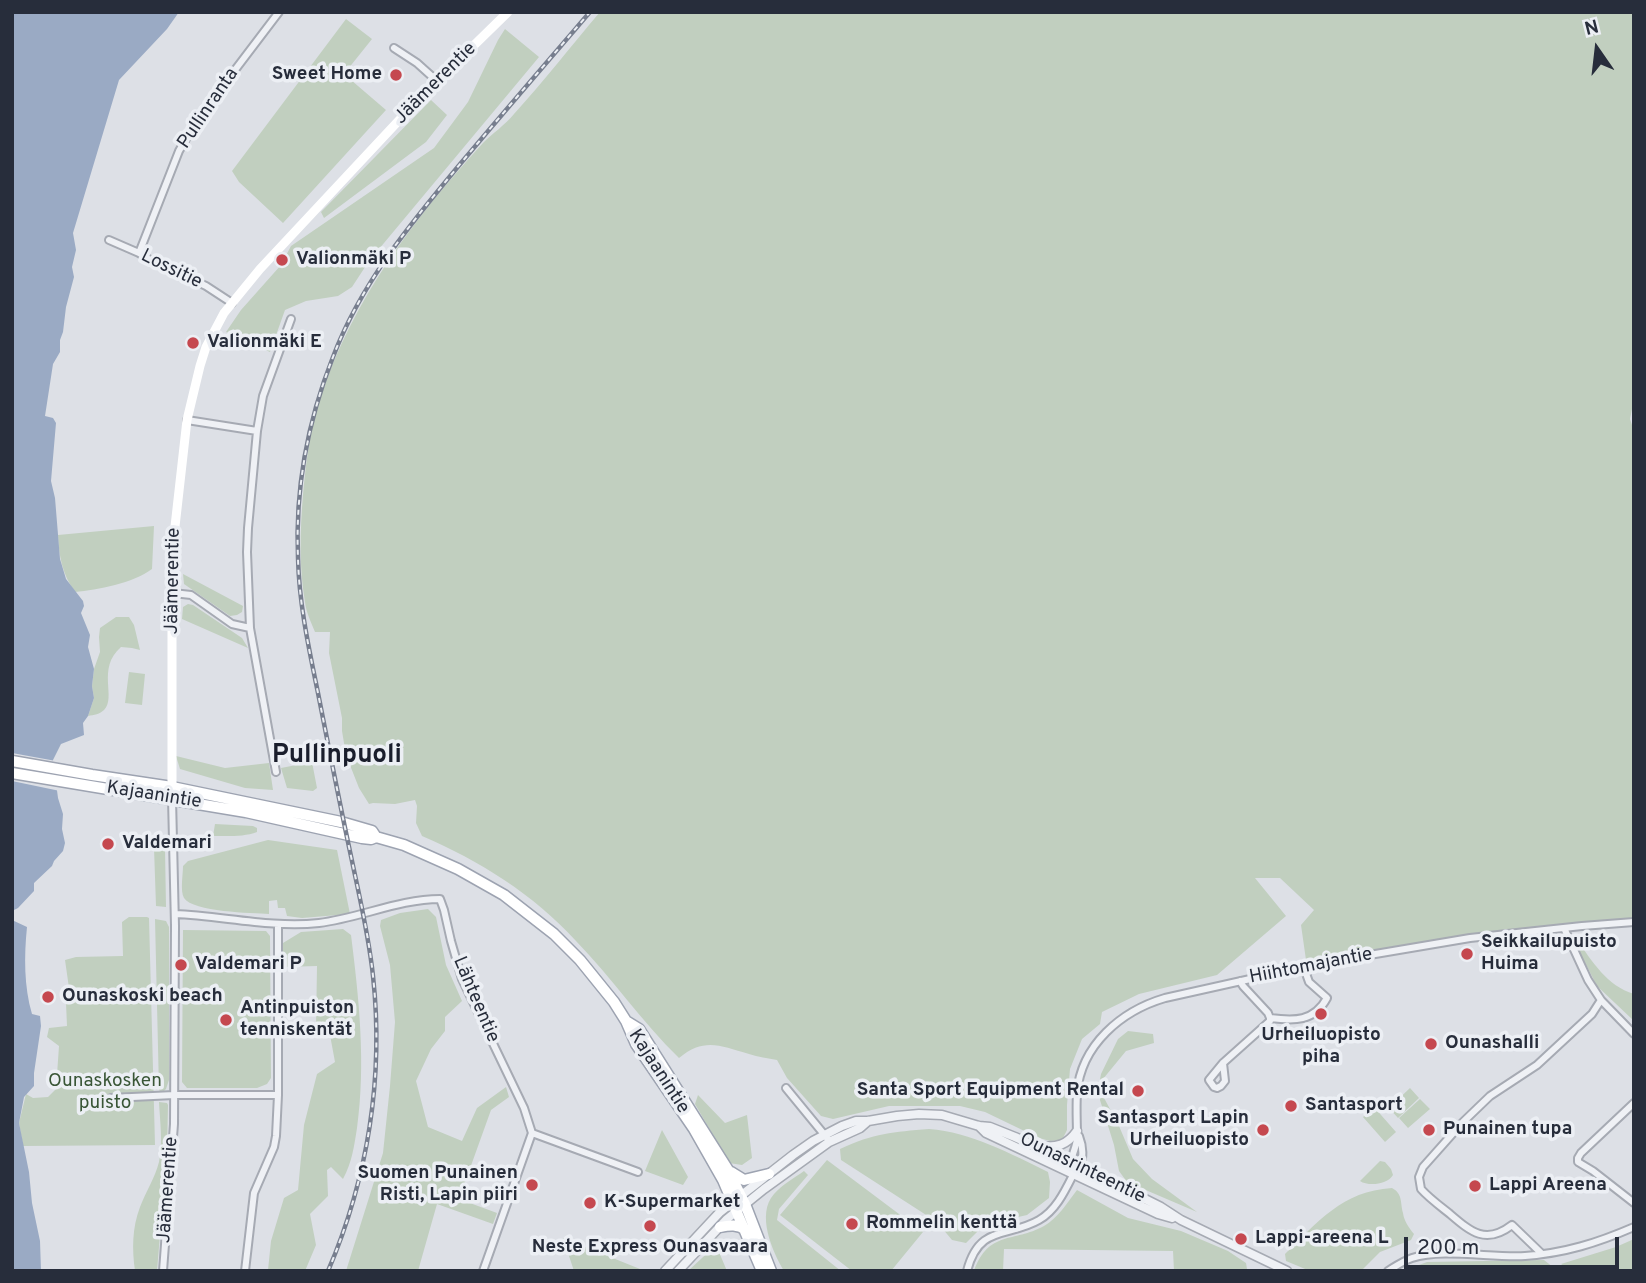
<!DOCTYPE html>
<meta charset="utf-8">
<style>
body{margin:0}
#map{position:relative;width:1646px;height:1283px;overflow:hidden;background:#dde0e6;font-family:Overpass,sans-serif}
canvas{display:block}
.frame{position:absolute;inset:0;border:14px solid #272d3b;pointer-events:none}
.north{position:absolute;left:1562px;top:14px;width:70px;height:70px;-webkit-text-stroke:5px #eceff4;paint-order:stroke;rotate:346deg;font-size:19px;font-weight:700;line-height:28px;text-align:center;color:#272d3b}
.north::after{content:'';display:block;margin:auto;width:24px;height:32px;background:#272d3b;clip-path:polygon(50% 0,100% 100%,50% 72%,0 100%)}
.scale{position:absolute;left:1404px;top:1237px;width:215px;height:32px;box-sizing:border-box;border:4px solid #272d3b;border-top:0;padding-left:9px;font-size:21px;line-height:24px;white-space:nowrap;color:#272d3b;-webkit-text-stroke:5px #eceff4;paint-order:stroke}
</style>
<div id="map">
<canvas width="1646" height="1283"></canvas>
<div class="frame"></div>
<div class="north">N</div>
<div class="scale">200 m</div>
</div>
<script>
const ctx = document.querySelector('canvas').getContext('2d');
ctx.lineJoin = 'round';
function fillPath(path, color) {
  ctx.fillStyle = color;
  ctx.fill(path, 'evenodd');
}
function trace(path, color, width, dash) {
  ctx.strokeStyle = color;
  ctx.lineWidth = width;
  ctx.lineCap = dash ? 'butt' : 'round';
  ctx.setLineDash(dash || []);
  ctx.stroke(path);
}
function label(font, color, halo, rows, align = 'center') {
  ctx.font = font + ' Overpass,sans-serif';
  ctx.lineWidth = 7;
  ctx.setLineDash([]);
  ctx.textBaseline = 'middle';
  ctx.strokeStyle = halo;
  ctx.fillStyle = color;
  for (const [text, x, y, turn = 0] of rows) {
    ctx.save();
    ctx.translate(x, y);
    ctx.rotate((+turn || 0) * Math.PI / 180);
    ctx.textAlign = isNaN(turn) ? turn : align;
    if (halo) ctx.strokeText(text, 0, 0);
    ctx.fillText(text, 0, 0);
    ctx.restore();
  }
}
fillPath(new Path2D(`
 M600,12H1634V399L1630,419L1634,431V922L1470,938L1304,967L1306,960L1301,925L1314,910L1280,878H1255L1286,916L1217,975L1139,994L1102,1012L1100,1024L1082,1039L1070,1069L1067,1105V1130L1062,1140L1050,1141L1039,1138L985,1112L960,1106H889L833,1119L821,1116L787,1078L777,1060C768,1058 758,1057 749,1054C720,1046 705,1037 679,1058C642,1022 612,978 576,941C533,894 480,861 422,836L416,823L417,806L415,800L395,804L373,803L369,804L359,788L346,755L342,731V718L329,653L330,632H315C311,622 306,612 305,602C299,567 300,531 303,495C306,462 310,428 321,396C353,299 415,217 483,143C493,133 505,125 514,114C544,81 571,46 600,12Z
 M346,19L372,39L344,74L386,110L283,223L239,182L232,171Z
 M505,29L539,57L369,261L352,287L338,296L306,301L285,310L270,352L226,332L241,310L281,265L291,246L434,148L468,102L498,40Z
 M431,100L447,115L426,142L324,218L321,212Z
 M154,526L152,569C133,583 98,590 75,592C62,574 59,556 58,535Z
 M183,574L243,606L242,612L237,615L230,616L184,584Z
 M188,604L193,605L242,638L248,648L182,619L183,607Z
 M116,617H129L134,625L140,650L132,648L121,647C96,669 117,697 104,710C100,714 94,715 88,716L94,698L92,686L94,669L100,652L99,637L100,628Z
 M129,672L145,674L142,705L125,703Z
 M176,756L225,768L269,763L273,790L245,788L180,769Z
 M312,762L317,788L313,791L287,788L281,768Z
 M215,824L253,826L257,828V832C244,837 228,836 213,836Z
 M268,840L337,850L350,914L302,918L287,916L285,908H278L277,900L269,901V914C252,913 193,912 184,898C180,891 183,875 183,866L188,861Z
 M154,848H165L166,907L156,906Z
 M428,909L436,917L446,965L462,1001L445,1017V1031L431,1049L416,1081L428,1127L462,1141L477,1108L506,1087L509,1097L491,1110L459,1199L497,1213L493,1224L437,1204L418,1271H346L383,1153L390,1086L395,1022L390,965L380,926L381,920L400,913Z
 M129,917H147L149,918L155,1145L23,1146L19,1123L26,1094L33,1098L48,1097L56,1089L59,1046L47,1037L49,1028L67,1026L66,1003L69,988L65,960L76,957L123,956L122,922Z
 M155,919L166,921L169,927V1080L166,1089L162,1093L159,1090Z
 M343,929L351,935C359,999 366,1063 357,1128C354,1147 352,1162 343,1179L331,1167L327,1170L328,1196L310,1214L316,1245L305,1271H262L268,1270L271,1241L284,1198L298,1190L304,1125L317,1074L335,1062L330,1035L316,1029L317,966L283,967V943L301,932Z
 M183,930L266,931L270,936L271,1078L267,1084L257,1088H187L182,1082Z
 M1577,940C1592,961 1607,986 1634,994V1021L1597,986L1575,943Z
 M1128,1031L1153,1034L1154,1043L1126,1051L1103,1079V1096L1119,1126L1133,1159L1152,1179L1197,1212L1127,1182L1119,1171L1114,1145L1100,1100L1099,1085L1101,1074L1118,1039Z
 M1410,1088L1419,1098L1398,1118L1389,1108Z
 M698,1095L725,1123L747,1115L752,1158L742,1165L729,1163L695,1104Z
 M1420,1099L1430,1109L1408,1128L1399,1118Z
 M159,1102L167,1103L168,1105L167,1151L157,1271H135C132,1249 132,1228 140,1207C146,1191 155,1178 159,1162C163,1142 160,1122 159,1102Z
 M1374,1107L1396,1132L1385,1142L1363,1117Z
 M929,1129C971,1132 1011,1154 1048,1172L1050,1182L1049,1198L1027,1215L1005,1220L978,1231L966,1243L952,1240L937,1222L841,1160L840,1149C874,1133 893,1132 929,1129Z
 M662,1130L688,1177L683,1185L645,1171Z
 M827,1160L923,1232L891,1271H852L780,1215Z
 M1380,1161L1385,1162L1391,1169L1393,1175C1388,1184 1369,1187 1360,1181Z
 M804,1171L808,1175L779,1209L777,1220L841,1271H784C772,1251 756,1214 774,1194C782,1185 794,1178 804,1171Z
 M1392,1188C1403,1194 1400,1202 1403,1213C1404,1221 1409,1228 1414,1234L1411,1240L1380,1252L1361,1271H1310L1286,1261L1285,1254C1318,1222 1342,1191 1392,1188Z
 M1077,1190L1128,1218L1181,1231L1228,1251L1246,1263L1247,1269L1244,1271H1174L1173,1251L1004,1249L1003,1271H974C989,1230 1013,1243 1044,1226C1058,1218 1067,1203 1077,1190Z
 M563,1238L645,1271H574Z
 M1634,1239V1271H1571L1561,1264L1616,1247Z
 M716,1245L727,1271H688Z
 M1544,1260L1558,1271H1403L1427,1262Z`), '#c1cfbf');
fillPath(new Path2D(`
 M12,12H179L167,29L119,80L73,233L76,250L72,267L74,277L66,307L63,332L60,340V352L53,364L45,416L53,418L56,423L51,481L55,498L60,559L66,579L83,601L84,606L81,613L90,635L88,647L94,669L92,686L94,698L88,716L83,723L84,735L61,744L53,760L58,798L63,814L62,829L65,843L63,851L54,861L52,866L34,883V891L18,908L12,911Z
 M12,920L27,927C24,956 24,987 32,1014L40,1016L41,1026L34,1073V1086L24,1097L19,1123L29,1172L32,1203L40,1241L41,1271H12Z`), '#9aaac4');
fillPath(new Path2D(`
 M12,753L56,761L60,791L12,781Z`), '#dde0e6');
const minor = new Path2D(`
 M394,48L417,63L437,81
 M109,240L139,253L150,260L206,286L232,303
 M139,253L179,151L197,120L279,12
 M187,420L257,431
 M173,593L191,595L232,624L250,628
 M276,772L250,628L247,552L248,528L257,431L263,396L291,319
 M175,914C223,916 271,928 319,923C360,918 399,899 440,899L444,910L451,941L462,979L524,1108L532,1133L483,1271
 M1564,928L1588,980L1601,1000L1634,1034
 M1240,981L1243,986L1268,1013L1270,1018
 M1270,1018C1294,1021 1314,1022 1327,998L1309,982L1304,968
 M1223,1063L1225,1081L1221,1086L1217,1088L1214,1087L1209,1080L1223,1063L1270,1021V1018
 M786,1088L827,1138
 M111,1098L174,1095H278
 M1634,1103L1581,1153L1578,1158V1162L1593,1171L1634,1203
 M532,1133L638,1172
 M1073,1174C1073,1171 1071,1167 1071,1164C1071,1155 1077,1147 1077,1137C1077,1123 1076,1108 1077,1093C1081,1045 1121,1011 1165,998L1322,963L1470,938L1582,926L1634,922
 M1542,1254L1512,1225C1486,1245 1471,1232 1450,1214C1440,1206 1429,1198 1421,1189L1419,1177L1423,1167L1463,1122L1490,1096L1537,1065L1592,1014L1601,1000
 M163,1271L174,1124L175,926L172,798
 M245,1271L254,1193L274,1147L276,1136L278,1095V924
 M967,1271C979,1224 1008,1238 1039,1220C1055,1211 1064,1193 1072,1177C1074,1174 1077,1171 1079,1168C1084,1159 1083,1146 1079,1136
 M1388,1271C1396,1266 1403,1261 1412,1258C1442,1248 1492,1258 1525,1256C1565,1253 1597,1243 1634,1227`);
const tertiary = new Path2D(`
 M979,1126L986,1133L1158,1214L1172,1218
 M1040,1146C1057,1148 1067,1145 1077,1131
 M665,1271L720,1212L793,1155L813,1141L842,1126L856,1121H868L897,1116L919,1114L942,1115L979,1126L990,1127L1015,1137L1071,1162L1161,1207L1181,1220L1287,1271
 M678,1271L727,1219L764,1189L829,1142L860,1128L868,1121`);
const primary = new Path2D(`
 M12,761L92,775L172,787L341,822L372,831L376,837L404,845L458,869L504,895L554,934L580,960L614,1002L626,1021L636,1044L694,1129L723,1180L762,1271
 M12,773L246,812L362,838L371,839L376,837
 M626,1021L639,1029L728,1170L745,1204L771,1271
 M731,1172L744,1180L769,1174
 M720,1227C730,1225 737,1224 746,1230`);
trace(minor, '#a6aab3', 10);
trace(tertiary, '#a6aab3', 11);
trace(primary, '#9da3b1', 13);
trace(minor, '#eff1f5', 6);
trace(tertiary, '#eff1f5', 8);
trace(new Path2D(`
 M172,798V553L187,420L200,366L206,347L224,313L260,269L417,101L508,12`), '#fff', 9);
trace(primary, '#fff', 10);
const rail = new Path2D(`
 M328,1271C368,1178 384,1077 373,976C369,937 360,899 352,861C340,805 329,749 318,693C309,649 299,604 298,558C295,490 308,420 333,357C361,283 411,223 461,163C503,113 547,62 590,12`);
trace(rail, '#777e8e', 4.5);
trace(rail, '#eceff4', 2, [5]);
for (const [x, y, r, color] of [
 [396,75,7,"#c5484f"],
 [282,260,7,"#c5484f"],
 [193,343,7,"#c5484f"],
 [108,844,7,"#c5484f"],
 [1467,954,7,"#c5484f"],
 [181,965,7,"#c5484f"],
 [48,997,7,"#c5484f"],
 [1321,1014,7,"#c5484f"],
 [226,1020,7,"#c5484f"],
 [1431,1044,7,"#c5484f"],
 [1138,1091,7,"#c5484f"],
 [1291,1106,7,"#c5484f"],
 [1263,1130,7,"#c5484f"],
 [1429,1130,7,"#c5484f"],
 [532,1185,7,"#c5484f"],
 [1475,1186,7,"#c5484f"],
 [590,1203,7,"#c5484f"],
 [852,1224,7,"#c5484f"],
 [650,1226,7,"#c5484f"],
 [1241,1239,7,"#c5484f"]
]) {
  const dot = new Path2D();
  dot.arc(x, y, r, 0, 2 * Math.PI);
  ctx.fillStyle = color;
  ctx.fill(dot);
  trace(dot, '#eceff4', 2.5);
}
label('bold 19px', '#272d3b', '#eceff4', [
 ["Sweet Home",382,75,"right"],
 ["Valionmäki P",296,260],
 ["Valionmäki E",207,343],
 ["Valdemari",122,844],
 ["Seikkailupuisto",1481,943],
 ["Huima",1481,965],
 ["Valdemari P",195,965],
 ["Ounaskoski beach",62,997],
 ["Antinpuiston",240,1009],
 ["tenniskentät",240,1031],
 ["Urheiluopisto",1321,1036,"center"],
 ["piha",1321,1058,"center"],
 ["Ounashalli",1445,1044],
 ["Santa Sport Equipment Rental",1124,1091,"right"],
 ["Santasport",1305,1106],
 ["Santasport Lapin",1249,1119,"right"],
 ["Urheiluopisto",1249,1141,"right"],
 ["Punainen tupa",1443,1130],
 ["Suomen Punainen",518,1174,"right"],
 ["Risti, Lapin piiri",518,1196,"right"],
 ["Lappi Areena",1489,1186],
 ["K-Supermarket",604,1203],
 ["Rommelin kenttä",866,1224],
 ["Lappi-areena L",1255,1239],
 ["Neste Express Ounasvaara",650,1248,"center"]
], 'left');
label('19px', '#272d3b', '#eceff4', [
 ["Jäämerentie",436,84,-45],
 ["Pullinranta",209,109,-56],
 ["Lossitie",171,270,26],
 ["Jäämerentie",174,581,-89],
 ["Kajaanintie",154,796,9],
 ["Hiihtomajantie",1311,967,-11],
 ["Lähteentie",475,1000,67],
 ["Kajaanintie",658,1072,57],
 ["Ounasrinteentie",1082,1169,26],
 ["Jäämerentie",169,1190,-86]
]);
label('19px', '#395636', '#eceff4', [
 ["Ounaskosken",105,1082],
 ["puisto",105,1104]
]);
label('bold 26px', '#1a1e2c', '#eceff4', [
 ["Pullinpuoli",337,757]
]);
</script>
